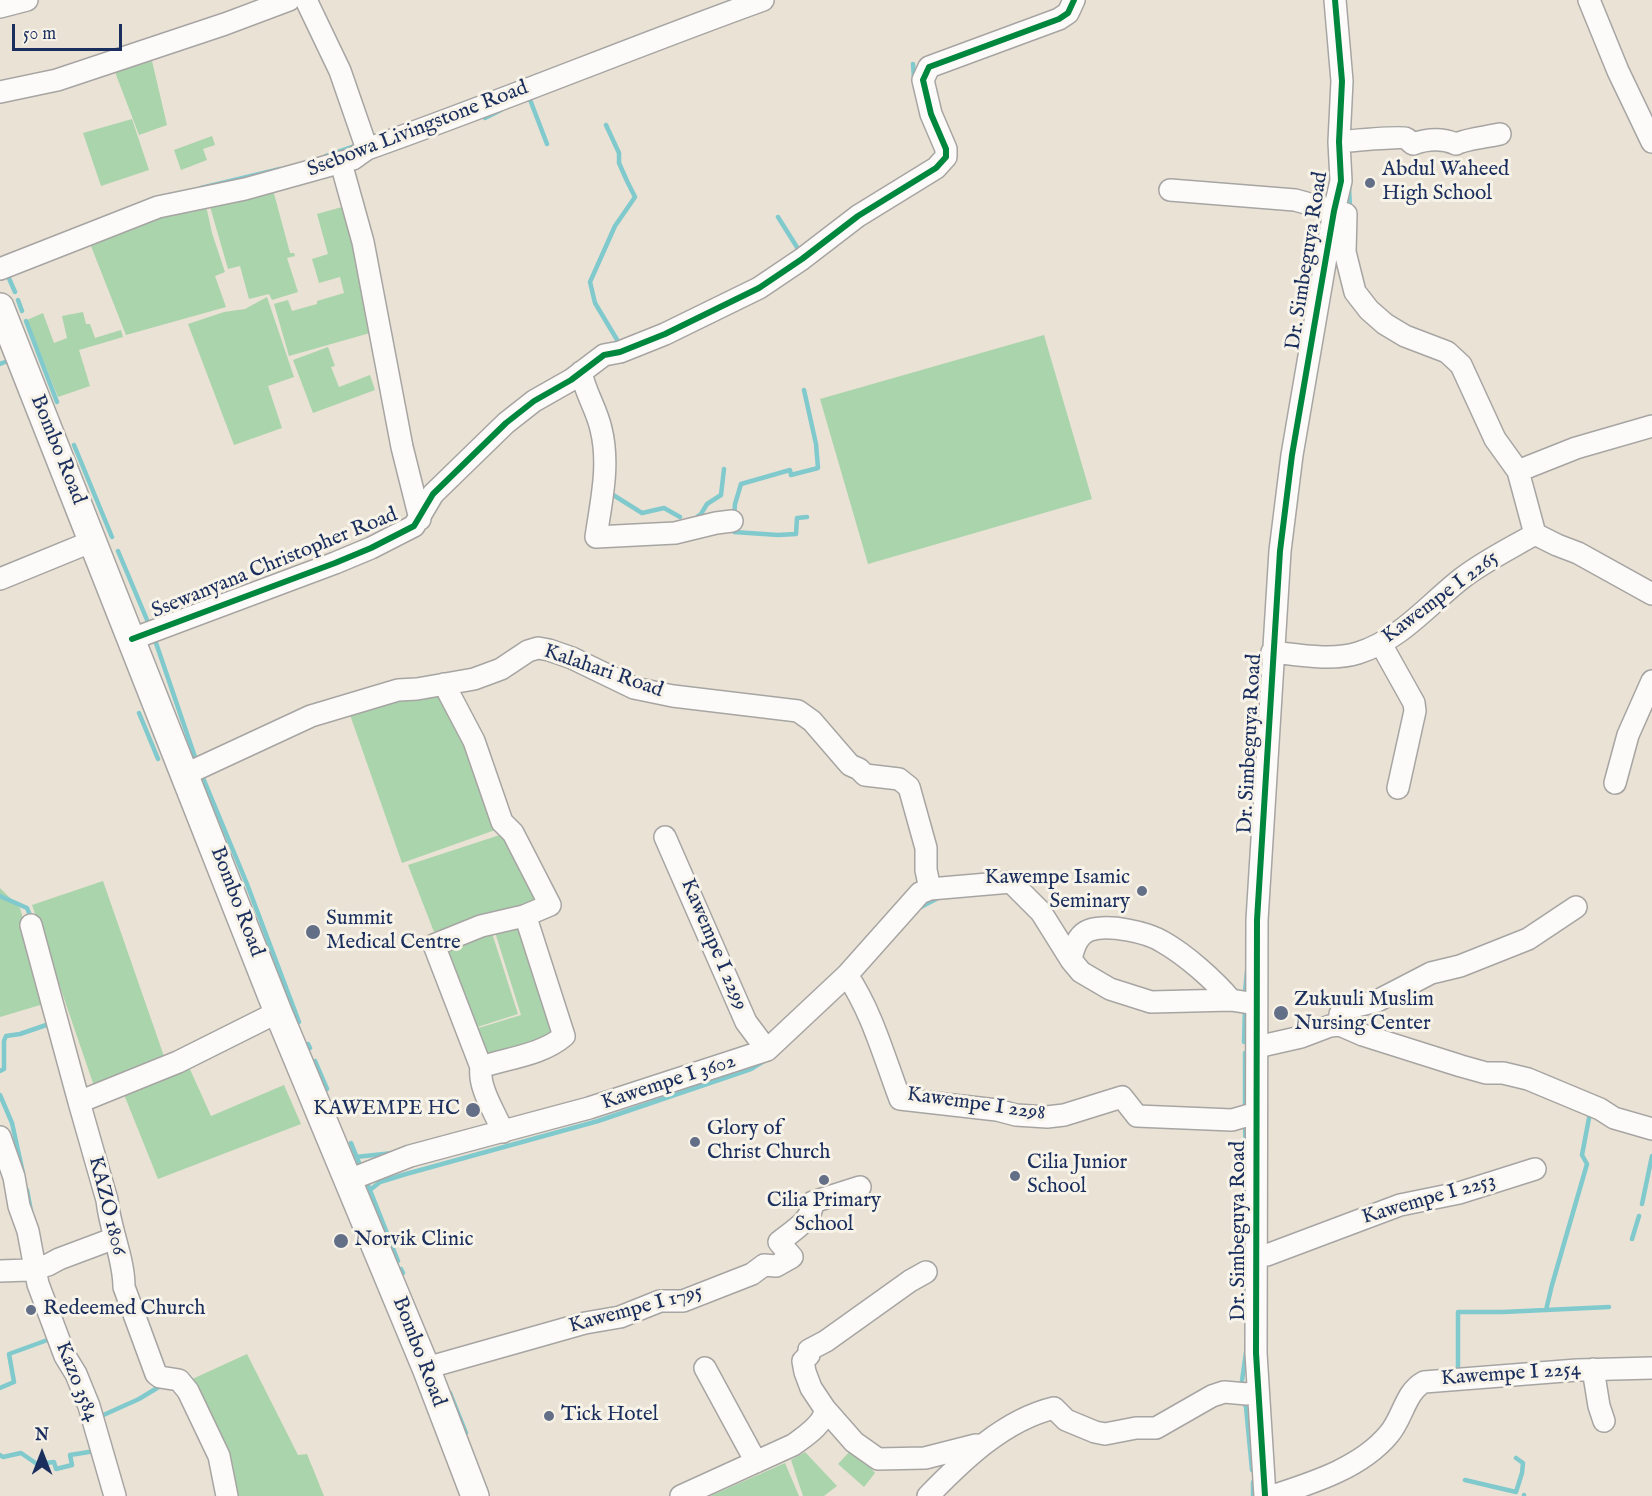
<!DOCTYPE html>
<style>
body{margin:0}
#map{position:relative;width:1652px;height:1496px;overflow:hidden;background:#eae2d4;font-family:"IM FELL English",serif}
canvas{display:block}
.north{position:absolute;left:12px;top:1424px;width:60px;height:60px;-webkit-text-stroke:4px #f7f3e8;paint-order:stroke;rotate:0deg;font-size:16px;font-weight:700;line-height:24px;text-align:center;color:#1b2f5e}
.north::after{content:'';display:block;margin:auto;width:21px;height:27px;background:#1b2f5e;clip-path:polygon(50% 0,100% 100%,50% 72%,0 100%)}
.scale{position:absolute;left:12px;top:24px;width:110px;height:27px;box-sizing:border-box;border:3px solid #1b2f5e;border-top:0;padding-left:8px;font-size:18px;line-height:21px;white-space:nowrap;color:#1b2f5e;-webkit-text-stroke:4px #f7f3e8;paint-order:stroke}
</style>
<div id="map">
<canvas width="1652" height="1496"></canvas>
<div class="north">N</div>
<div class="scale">50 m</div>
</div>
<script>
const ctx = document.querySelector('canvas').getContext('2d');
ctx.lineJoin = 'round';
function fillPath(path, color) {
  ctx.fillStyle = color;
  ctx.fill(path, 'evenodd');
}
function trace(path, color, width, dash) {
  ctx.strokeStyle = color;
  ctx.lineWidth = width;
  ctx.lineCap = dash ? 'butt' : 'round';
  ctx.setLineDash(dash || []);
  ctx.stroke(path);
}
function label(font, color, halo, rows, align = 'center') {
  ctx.font = font + ' "IM FELL English",serif';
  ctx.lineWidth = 6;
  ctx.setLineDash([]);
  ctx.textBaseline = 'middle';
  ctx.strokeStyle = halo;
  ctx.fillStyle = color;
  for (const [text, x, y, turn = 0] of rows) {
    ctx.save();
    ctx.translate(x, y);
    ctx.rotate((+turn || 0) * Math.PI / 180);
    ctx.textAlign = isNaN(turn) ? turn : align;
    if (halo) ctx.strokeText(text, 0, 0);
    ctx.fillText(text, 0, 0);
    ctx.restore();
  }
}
fillPath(new Path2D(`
 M152,61L167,125L139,135L115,72Z
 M132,119L149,170L101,186L83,133Z
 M212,136L215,145L203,149L207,160L181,170L174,150Z
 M272,186L290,253H294L295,256L287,258L298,292L272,300L269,294L249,299L240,266L228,269L209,203Z
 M205,201L212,233L225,272L215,276L226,307L126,335L89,241Z
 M342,207L377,331L289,356L274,304L288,300L292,311L317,304V301L344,293L340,277L319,283L312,259L328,254L317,214Z
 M267,297L294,377L268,386L282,428L234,445L188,324L224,312L245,309Z
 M83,312L86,324H90L95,338L121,330L123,337L79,350L90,386L58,397L27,320L43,313L54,343L67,338L62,316Z
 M1044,335L1092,499L868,564L820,399Z
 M328,347L335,366L331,367L339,387L370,375L375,390L313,413L293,360Z
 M444,686L498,829L402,863L349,712Z
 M509,832L540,902L434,932L408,865Z
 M103,881L166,1062L94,1086L32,905Z
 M0,888L20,908L47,1003L0,1017Z
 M524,920L559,1033L480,1057L472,1030L521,1015L494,929Z
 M491,930L518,1014L468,1030L441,945Z
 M189,1067L211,1116L284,1085L301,1124L158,1179L123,1092Z
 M247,1354L298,1455L307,1454L324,1496H235L188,1381Z
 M853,1448L875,1473L864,1487L838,1464Z
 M805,1452L837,1486L824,1496H803L791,1460Z
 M785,1463L799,1496H710Z`), '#a9d4ac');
trace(new Path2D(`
 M913,64L914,78
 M529,97L547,144
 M485,118L501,110
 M606,125L619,153V163L627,181L635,197L615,226L590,282L595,303L619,343H621
 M326,156L358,145
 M1349,186L1350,207
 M201,188L280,169
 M778,217L800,252
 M10,274L8,276L15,292
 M18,300L22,311
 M26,321L57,402
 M0,364L5,362
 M74,445L112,537
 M610,493L642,513L664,508L680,517
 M698,516L701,514L707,504L721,495L724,469
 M734,517L735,504L741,484L790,470L791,475L818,468L816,444L804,390
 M734,526V532L778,535L796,534L797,518L807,517
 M118,551L150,627
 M156,643L197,763
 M139,713L158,759
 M201,773L247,884L299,1022
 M0,896L27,908L32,920
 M919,908L938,898
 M1245,992L1247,971
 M1244,1042L1245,1008
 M308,1044L310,1048
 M1245,1053V1110
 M315,1061L327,1089
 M0,1071L4,1069V1041L6,1036L20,1034L52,1023
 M0,1095L12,1123L23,1173
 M1245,1122L1246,1166
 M351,1143L362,1170
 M356,1157L393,1153
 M366,1180L398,1261
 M27,1190L31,1211
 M370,1190L380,1182L406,1174L598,1121L751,1069L764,1061
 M1642,1204L1652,1156
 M1245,1219L1246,1192
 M1245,1228V1231
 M1632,1239L1639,1216
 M1245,1240L1246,1310
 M401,1269L403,1273
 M1546,1310L1552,1285L1587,1164L1582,1155L1589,1118
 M1458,1368V1312H1503L1609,1307
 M0,1388L14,1382L9,1354L53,1338
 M1241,1388L1246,1352
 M450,1393L466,1433
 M1243,1400L1246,1407L1252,1470
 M99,1417L139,1399L162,1385
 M0,1455L3,1457L21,1453L37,1464L54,1462L56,1469L72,1465L70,1455L95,1451
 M1465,1480L1516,1492L1522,1473L1523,1463L1516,1458
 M1253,1482V1496
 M1524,1495V1496`), '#80cace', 4.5);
const minor = new Path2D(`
 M306,0L340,71L367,149
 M1589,0L1618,71L1652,142
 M0,7L27,0
 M0,92L57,80L225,24L289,0
 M1339,142C1349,141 1401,136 1405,138C1408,139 1410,142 1413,144C1427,139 1442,138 1456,144C1466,139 1487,137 1500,134
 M341,163L363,242L402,447L420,519
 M1170,190L1295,200L1346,214L1345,252L1355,292L1369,310L1385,324L1405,336L1447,352L1461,365L1495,439L1518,471
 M0,269L158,207L245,189L353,159L367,149C500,102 630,48 763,0
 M581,372C585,392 597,410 601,429C610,465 601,502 596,537L675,533L716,523L732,521
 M1535,534L1518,471L1576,448L1652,426
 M1535,534L1557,545L1578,553L1652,594
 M0,579L93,541
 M132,639L335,563L371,548L414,526L433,494L506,423L534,401L571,380L604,355L620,352L665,334L759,288L802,259L858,216L936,168L946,157V149L931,114L923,80L929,67L1059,19L1068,13L1074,0
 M1381,644L1414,703L1415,711L1398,788
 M1272,652C1299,655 1333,661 1358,653C1400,640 1428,605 1461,579C1484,561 1511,548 1535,534
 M444,684L474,741L502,822L513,833L550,905L524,916L481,926L434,945L481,1067
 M186,774L311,716L398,690L417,689L474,679L501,669L528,651L538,648L549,650L572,658L634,688L673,696L798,711L812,721L850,765L859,769L865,775L899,779L909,787L926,848V870L930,889
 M1615,783L1628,735L1652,681
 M665,837L746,1022L767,1050
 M31,925L79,1102
 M1071,960C1073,949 1078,934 1090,930C1109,924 1147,932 1163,942C1186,955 1214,980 1231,1000
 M847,975C872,1012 884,1057 900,1099L997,1110L1016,1115L1047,1117L1064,1115L1122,1097L1137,1116L1232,1120L1256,1113
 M1340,1025V1014L1344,1009L1377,1001L1431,973L1460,966L1528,939L1576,907
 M1257,1047L1301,1037L1330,1026L1340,1025L1363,1035L1461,1066L1486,1073H1503L1528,1079L1600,1109L1614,1118L1652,1129
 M503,1132C495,1112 478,1088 481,1067C508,1058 542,1055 564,1036L528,924L524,916
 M0,1137L14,1177L19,1206L28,1231L38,1284L65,1356L76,1374L89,1406L115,1496
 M349,1180L410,1156L589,1108L767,1050L847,975L920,893L930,889L1011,882L1041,912L1071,960L1081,972L1110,989L1151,1002L1231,1000L1256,1004
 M1256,1255H1267L1400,1205L1459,1193L1535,1169
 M0,1271L29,1270L48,1265L59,1259L115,1238
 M426,1368L585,1323L620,1317L660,1301H683L752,1274L764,1265L776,1266L792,1257L779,1242C792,1231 812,1221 813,1202L860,1187
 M705,1368L756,1462
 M1593,1369L1599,1406L1604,1421
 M825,1409L854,1442L878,1459L925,1458L976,1445
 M227,1496L219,1456L188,1391L179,1380L160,1377L156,1374L124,1287C124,1258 110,1230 107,1200L79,1102L178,1062L278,1012
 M681,1496L793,1445C804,1437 825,1424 825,1409L811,1388L805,1372L803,1361L809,1355V1350L826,1341L910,1281L926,1272
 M928,1496C963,1460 1004,1420 1054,1408L1066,1420L1095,1432L1105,1434L1136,1428H1156L1212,1396L1224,1392L1247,1394L1257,1391
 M1265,1496L1256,1353L1257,920L1280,551L1292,455L1334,211L1341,181L1339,142L1342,81L1335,0
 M1272,1496C1312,1483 1361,1468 1389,1434C1403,1418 1405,1392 1424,1382L1577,1370L1652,1368`);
const major = new Path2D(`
 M0,307L278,1012L426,1368L475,1496`);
trace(minor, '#a7a5a3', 24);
trace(major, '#a7a5a3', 30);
trace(minor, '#fcfbf9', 21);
trace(major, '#fcfbf9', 27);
trace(new Path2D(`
 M132,639L335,563L371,548L414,526L433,494L506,423L534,401L571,380L604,355L620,352L665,334L759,288L802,259L858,216L936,168L946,157V149L931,114L923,80L929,67L1059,19L1068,13L1074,0
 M1265,1496L1256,1353L1257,920L1280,551L1292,455L1334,211L1341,181L1339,142L1342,81L1335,0`), '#00873e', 6);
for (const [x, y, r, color] of [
 [1370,183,6,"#636e87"],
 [1142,891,6,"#636e87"],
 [313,932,8,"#636e87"],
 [1281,1013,8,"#636e87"],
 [473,1110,8,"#636e87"],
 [695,1142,6,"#636e87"],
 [1015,1176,6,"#636e87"],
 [824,1180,6,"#636e87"],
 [341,1241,8,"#636e87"],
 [31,1310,6,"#636e87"],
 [549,1416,6,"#636e87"]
]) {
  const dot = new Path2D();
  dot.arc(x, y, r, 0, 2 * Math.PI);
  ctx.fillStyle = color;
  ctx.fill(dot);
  trace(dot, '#f7f3e8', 2);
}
label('21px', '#1b2f5e', '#f7f3e8', [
 ["Ssebowa Livingstone Road",418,130,-21],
 ["Dr. Simbeguya Road",1308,261,-81],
 ["Bombo Road",57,450,68],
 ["Ssewanyana Christopher Road",275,564,-22],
 ["Kawempe I 2265",1441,598,-37],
 ["Kalahari Road",603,672,19],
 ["Dr. Simbeguya Road",1251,744,-87],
 ["Bombo Road",236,902,69],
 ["Kawempe I 2299",713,945,67],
 ["Kawempe I 3602",669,1083,-18],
 ["Kawempe I 2298",976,1105,8],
 ["Kawempe I 2253",1429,1200,-16],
 ["KAZO 1806",106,1206,76],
 ["Dr. Simbeguya Road",1240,1231,-90],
 ["Kawempe I 1795",636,1310,-15],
 ["Bombo Road",418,1352,69],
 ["Kawempe I 2254",1511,1375,-4],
 ["Kazo 3584",76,1382,68]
]);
label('21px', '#1b2f5e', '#f7f3e8', [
 ["Abdul Waheed",1382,171],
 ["High School",1382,195],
 ["Kawempe Isamic",1130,879,"right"],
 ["Seminary",1130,903,"right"],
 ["Summit",326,920],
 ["Medical Centre",326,944],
 ["Zukuuli Muslim",1294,1001],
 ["Nursing Center",1294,1025],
 ["KAWEMPE HC",460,1110,"right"],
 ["Glory of",707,1130],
 ["Christ Church",707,1154],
 ["Cilia Junior",1027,1164],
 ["School",1027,1188],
 ["Cilia Primary",824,1202,"center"],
 ["School",824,1226,"center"],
 ["Norvik Clinic",354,1241],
 ["Redeemed Church",43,1310],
 ["Tick Hotel",561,1416]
], 'left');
</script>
